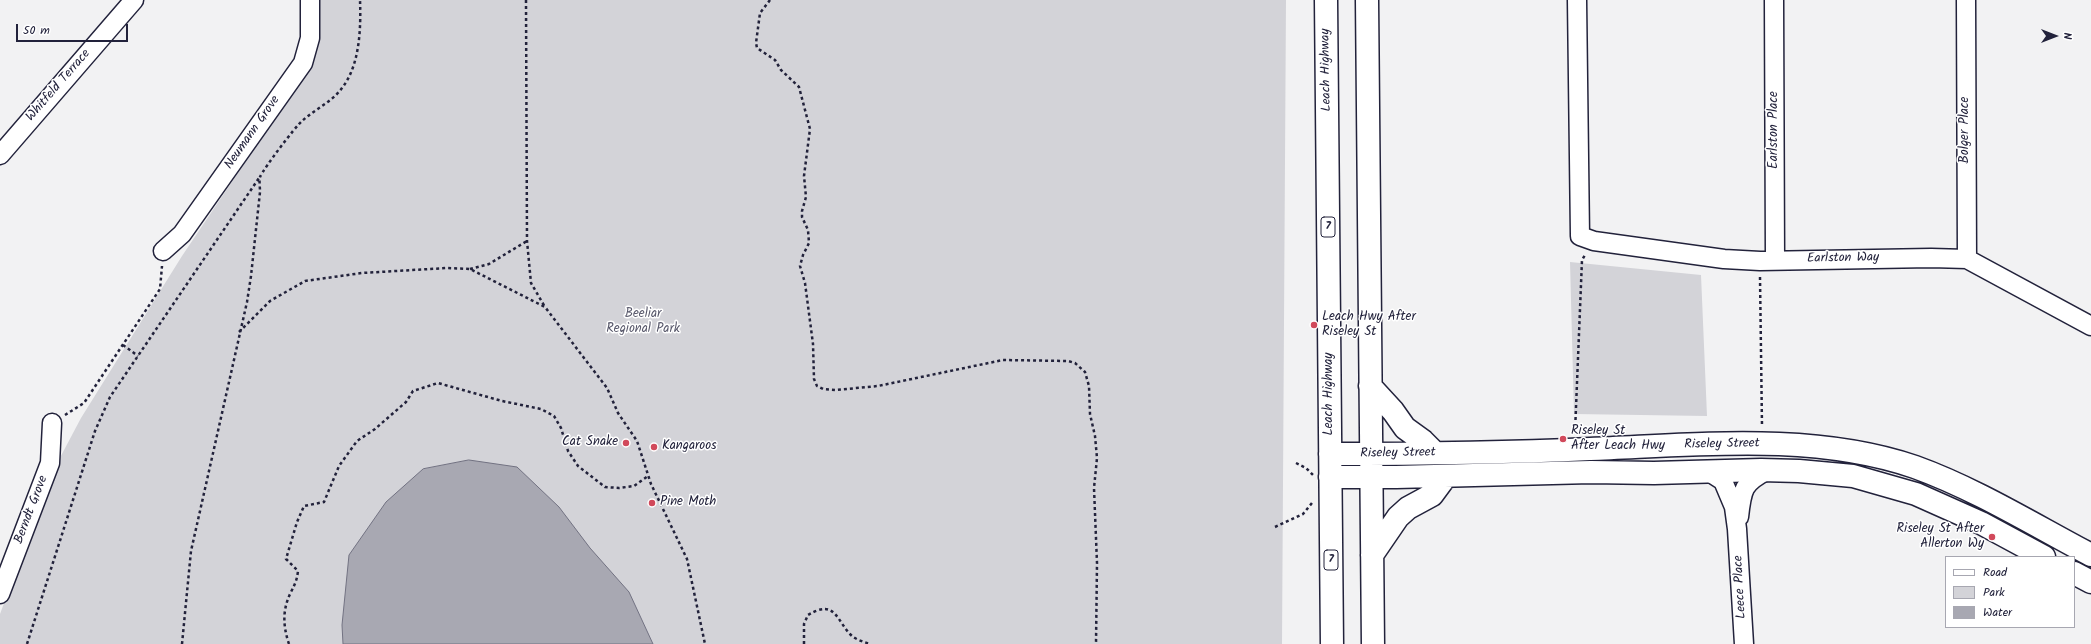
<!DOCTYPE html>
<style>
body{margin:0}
#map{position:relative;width:2091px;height:644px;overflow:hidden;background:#f2f2f3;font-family:Kalam,sans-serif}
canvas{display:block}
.legend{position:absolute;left:1945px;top:556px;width:130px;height:72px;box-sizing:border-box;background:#fff;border:1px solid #a7a7b1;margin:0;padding:5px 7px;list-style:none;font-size:12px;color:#22223b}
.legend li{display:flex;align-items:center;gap:8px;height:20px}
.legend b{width:20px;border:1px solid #a7a7b1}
.north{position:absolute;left:2035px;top:16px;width:40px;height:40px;-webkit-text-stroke:3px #fff;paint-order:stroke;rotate:90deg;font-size:11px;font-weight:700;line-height:16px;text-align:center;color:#22223b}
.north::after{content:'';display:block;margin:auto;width:14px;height:18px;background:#22223b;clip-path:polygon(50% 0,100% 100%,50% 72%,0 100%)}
.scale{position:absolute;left:16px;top:24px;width:112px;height:18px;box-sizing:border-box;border:2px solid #22223b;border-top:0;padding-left:5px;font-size:12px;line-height:14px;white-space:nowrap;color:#22223b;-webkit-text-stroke:3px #fff;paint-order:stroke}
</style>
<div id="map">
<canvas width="2091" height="644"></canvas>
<ul class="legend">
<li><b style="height:5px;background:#fff"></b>Road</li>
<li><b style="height:11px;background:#d3d3d8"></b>Park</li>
<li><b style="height:11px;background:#a8a8b2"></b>Water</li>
</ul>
<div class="north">N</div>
<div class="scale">50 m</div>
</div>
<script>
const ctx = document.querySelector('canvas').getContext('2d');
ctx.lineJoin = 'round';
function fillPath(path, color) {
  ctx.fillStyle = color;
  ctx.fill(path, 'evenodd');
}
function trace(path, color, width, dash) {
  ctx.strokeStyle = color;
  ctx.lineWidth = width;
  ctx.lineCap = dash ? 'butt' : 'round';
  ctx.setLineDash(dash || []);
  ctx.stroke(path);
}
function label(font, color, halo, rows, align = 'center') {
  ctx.font = font + ' Kalam,sans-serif';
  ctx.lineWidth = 3;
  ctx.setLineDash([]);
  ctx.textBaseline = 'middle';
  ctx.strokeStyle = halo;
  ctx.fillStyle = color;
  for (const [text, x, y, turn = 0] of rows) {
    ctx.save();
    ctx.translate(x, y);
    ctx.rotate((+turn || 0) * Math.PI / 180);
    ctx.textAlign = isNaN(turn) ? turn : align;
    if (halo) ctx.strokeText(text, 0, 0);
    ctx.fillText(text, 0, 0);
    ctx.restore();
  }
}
fillPath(new Path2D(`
 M316,0H1286L1282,644H0V614L54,469L81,418L182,256L307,70Z
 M1570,262L1701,275L1707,416L1574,414Z`), '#d3d3d8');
const water = new Path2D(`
 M469,460L517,467L559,507L590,548L629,592L653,644H343L342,625L349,555L386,502L423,469Z`);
fillPath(water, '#a8a8b2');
trace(water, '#727282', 1);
const minor = new Path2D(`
 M1577,0L1580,236L1594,241L1724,259L1760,261L1931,258L1967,259L2091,326
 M1774,0L1775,260
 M1966,0L1967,259
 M0,155L134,0
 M163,251L182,234L303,63L310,38V0
 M1709,472L1723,481L1734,507L1737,529L1744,644
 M1739,517C1742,489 1743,483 1768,470
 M0,594L50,463L52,423`);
const trunk = new Path2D(`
 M1326,0L1332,644
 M1367,0L1373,644
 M1370,386L1393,411L1405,428L1423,441L1435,453
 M1330,454C1417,454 1503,453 1590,449C1696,445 1813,432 1915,467C1976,489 2034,525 2091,555
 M1330,477H1396L1591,472L1654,473L1761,470L1799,471L1853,476L1916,494L1981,523L2044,557
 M1372,555L1398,517L1408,508L1432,495L1446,476
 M2074,573L2091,582`);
trace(minor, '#22223b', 21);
trace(trunk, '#22223b', 25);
trace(new Path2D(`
 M526,0L527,241L531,283L545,307
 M770,0L760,13L756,43L757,48L775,60L781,70L799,87L810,129L804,176L806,197L802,211V217L808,230L809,243L803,255L800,266L805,283L813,344L814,379L817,386L823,389L836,390L878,386L1003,360L1068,361L1075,363L1085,372L1089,386L1090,414L1095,436L1097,458L1094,488L1097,563L1096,644
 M470,269L489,264L527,241
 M1760,277L1762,426
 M239,332L270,301L305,281L362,273L447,268L470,269L545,307L607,388L618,413L637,441L651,484L687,559L705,644
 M123,345L138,356
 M65,415L84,403L160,289L162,266
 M1575,432L1582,260L1585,255
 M1296,463L1306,468L1313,475
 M1275,527L1303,514L1312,503
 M27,644L95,431L110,397L259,178
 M182,644L191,551L247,302L251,276L260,192C260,187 259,180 260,177C264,168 295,127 302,121C315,109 332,102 342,88C360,65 361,28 360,0
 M289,644C283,626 282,610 291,592C295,584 297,580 298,571L286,559L297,522L304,506L324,502L339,466L357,441L375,429L406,402L413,391L438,383L502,401L541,409L554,416L561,428L568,451L578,466L605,487L619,488L634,486L648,476
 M804,644V624L808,615C836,598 836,621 852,636C857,640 864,642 870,644`), '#22223b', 2.5, [3, 3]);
trace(minor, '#fff', 18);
trace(trunk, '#fff', 22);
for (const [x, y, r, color] of [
 [1314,325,4,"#d1495b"],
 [1563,439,4,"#d1495b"],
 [626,443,4,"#d1495b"],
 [654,447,4,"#d1495b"],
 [652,503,4,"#d1495b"],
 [1992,537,4,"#d1495b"]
]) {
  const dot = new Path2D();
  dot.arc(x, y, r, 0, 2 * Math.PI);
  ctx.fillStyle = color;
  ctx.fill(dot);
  trace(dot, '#fff', 1.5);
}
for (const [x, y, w] of [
 [1328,227,14],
 [1331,560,14]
]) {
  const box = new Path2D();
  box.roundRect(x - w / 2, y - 10, w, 20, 3);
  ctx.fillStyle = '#fff';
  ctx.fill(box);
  trace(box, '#22223b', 1);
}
label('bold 12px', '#22223b', null, [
 ["7",1328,227],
 ["7",1331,560]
]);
label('13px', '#22223b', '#fff', [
 ["Leach Highway",1327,70,-91],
 ["Whitfeld Terrace",59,86,-49],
 ["Earlston Place",1775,130,-90],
 ["Bolger Place",1966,130,-90],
 ["Neumann Grove",253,133,-55],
 ["Earlston Way",1843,259,-1],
 ["Leach Highway",1330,394,-90],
 ["Riseley Street",1722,445,-1],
 ["Riseley Street",1398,454,-1],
 ["Berndt Grove",32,510,-69],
 ["Leece Place",1741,587,-93]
]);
label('13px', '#57576a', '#fff', [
 ["Beeliar",643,315],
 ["Regional Park",643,330]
]);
label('13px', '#22223b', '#fff', [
 ["Leach Hwy After",1322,318],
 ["Riseley St",1322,333],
 ["Riseley St",1571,432],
 ["After Leach Hwy",1571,447],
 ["Cat Snake",618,443,"right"],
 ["Kangaroos",662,447],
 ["Pine Moth",660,503],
 ["Riseley St After",1984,530,"right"],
 ["Allerton Wy",1984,545,"right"]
], 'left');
</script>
